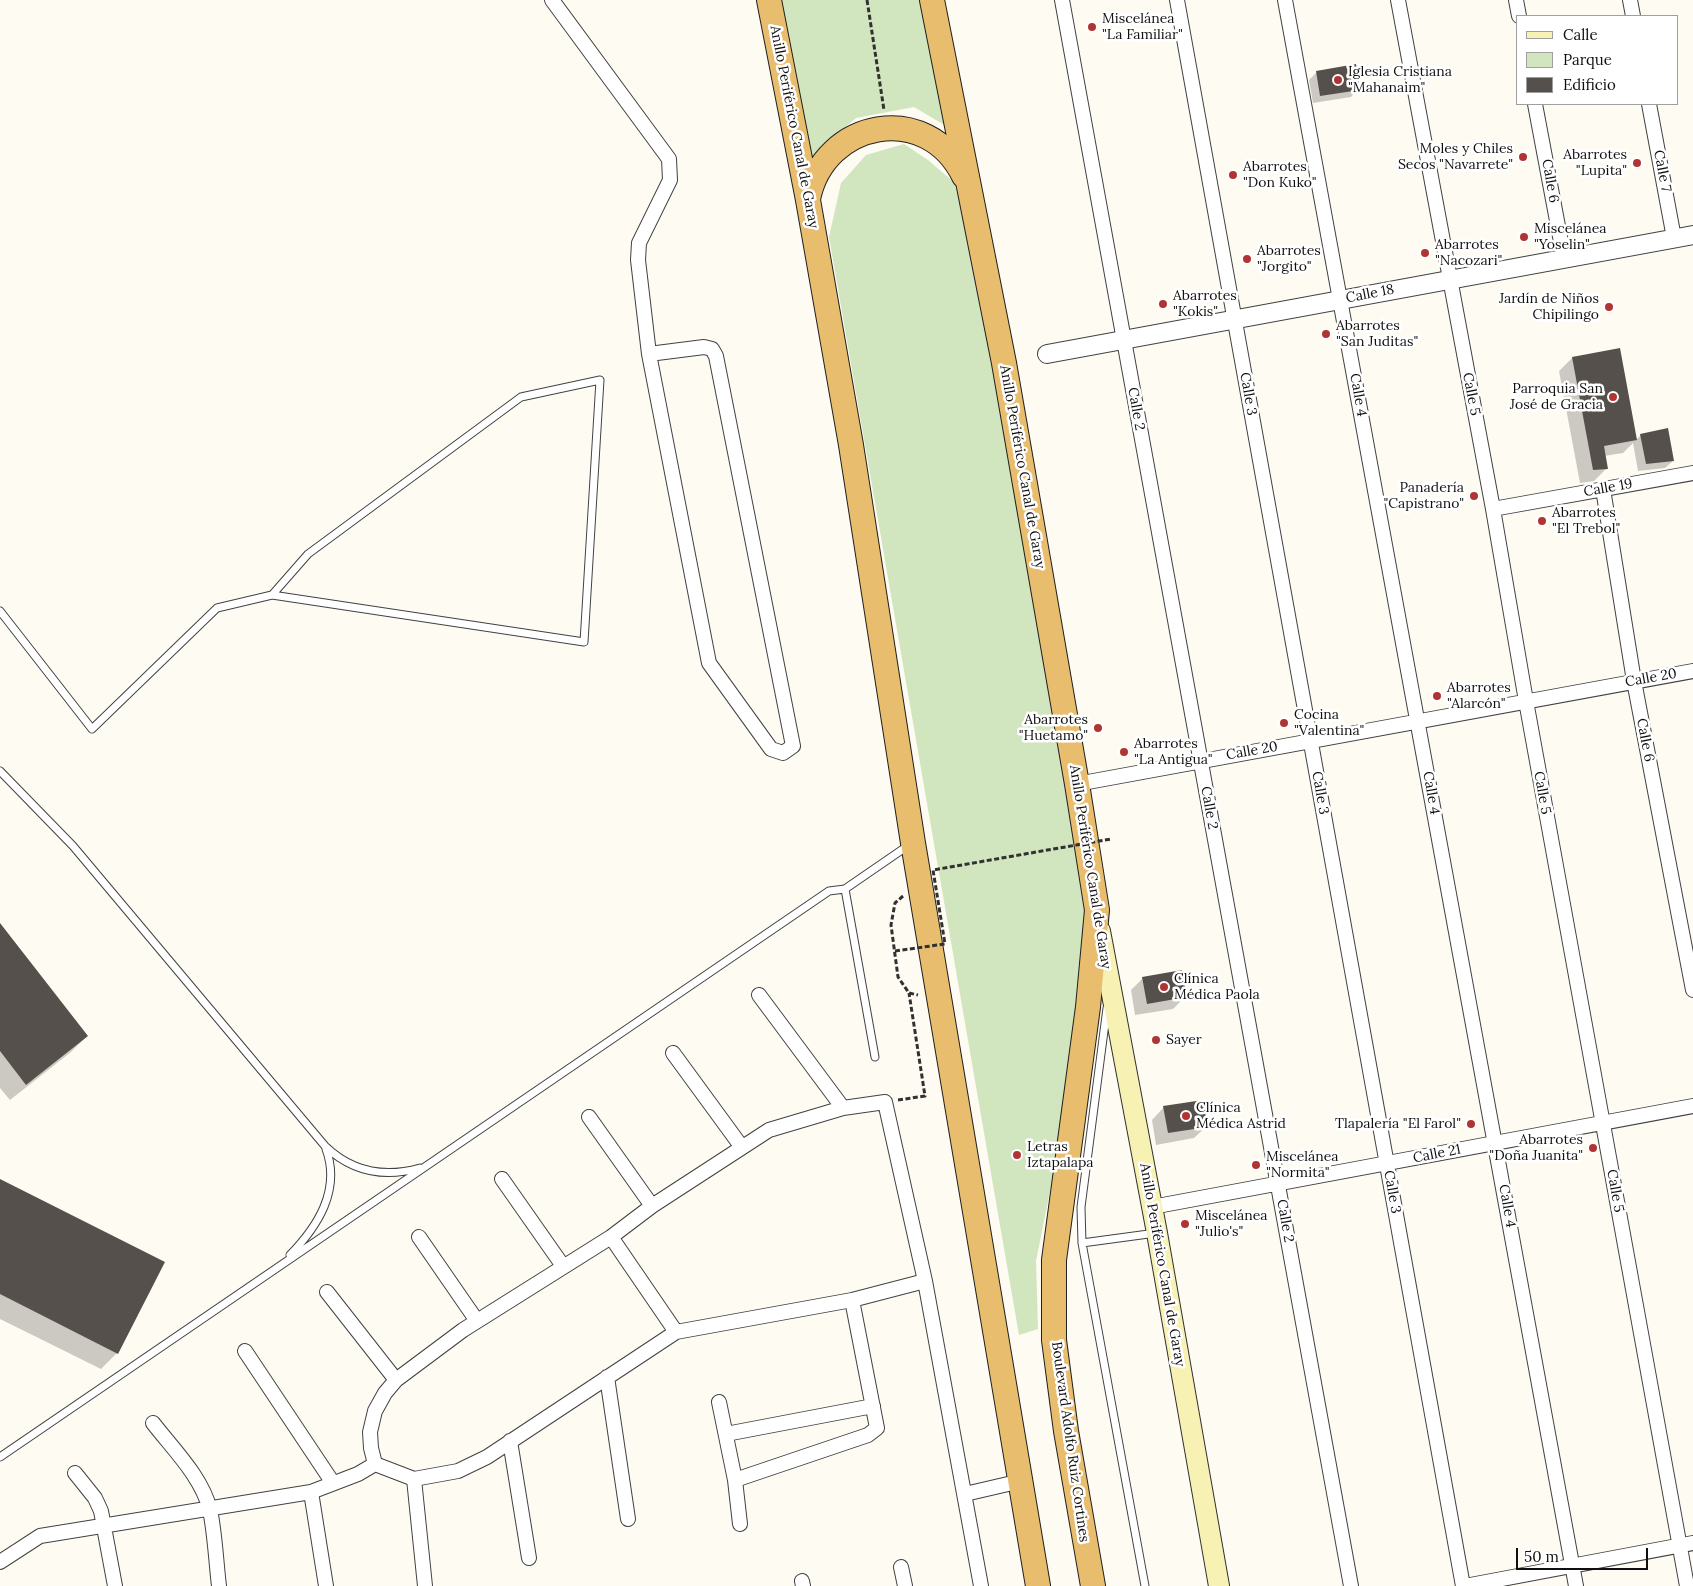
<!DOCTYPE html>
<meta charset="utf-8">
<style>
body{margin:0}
#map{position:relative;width:1693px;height:1586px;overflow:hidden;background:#fefcf2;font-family:Lora,serif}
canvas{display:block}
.legend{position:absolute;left:1516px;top:15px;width:162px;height:90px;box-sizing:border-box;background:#fff;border:1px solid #9f9f9f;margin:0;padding:6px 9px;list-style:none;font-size:15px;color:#0f0f0f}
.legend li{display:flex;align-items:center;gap:10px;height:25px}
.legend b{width:25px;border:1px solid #9f9f9f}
.scale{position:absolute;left:1516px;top:1548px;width:132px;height:22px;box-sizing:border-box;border:2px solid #0f0f0f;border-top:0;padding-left:6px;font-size:15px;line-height:18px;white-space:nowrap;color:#0f0f0f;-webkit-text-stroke:4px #fff;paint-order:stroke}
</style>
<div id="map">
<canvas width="1693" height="1586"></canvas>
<ul class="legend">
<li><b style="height:6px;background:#f7f2b3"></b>Calle</li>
<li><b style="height:14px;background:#d1e5be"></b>Parque</li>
<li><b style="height:14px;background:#56504c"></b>Edificio</li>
</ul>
<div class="scale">50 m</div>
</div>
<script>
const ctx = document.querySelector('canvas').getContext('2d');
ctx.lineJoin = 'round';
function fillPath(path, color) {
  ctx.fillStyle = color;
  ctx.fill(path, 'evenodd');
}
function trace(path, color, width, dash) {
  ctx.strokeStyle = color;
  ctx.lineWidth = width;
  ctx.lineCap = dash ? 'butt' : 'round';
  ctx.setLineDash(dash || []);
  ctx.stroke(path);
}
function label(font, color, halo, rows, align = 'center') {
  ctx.font = font + ' Lora,serif';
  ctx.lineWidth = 5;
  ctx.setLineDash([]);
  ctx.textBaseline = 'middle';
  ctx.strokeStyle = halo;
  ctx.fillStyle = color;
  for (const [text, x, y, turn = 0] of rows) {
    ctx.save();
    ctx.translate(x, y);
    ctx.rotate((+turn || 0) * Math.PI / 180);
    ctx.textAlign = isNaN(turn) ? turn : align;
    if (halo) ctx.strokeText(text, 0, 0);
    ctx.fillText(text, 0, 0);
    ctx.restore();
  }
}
fillPath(new Path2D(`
 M781,0H931L958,133L914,107L856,118L823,146L815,172Z
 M904,144L928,160L963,190L1105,917L1036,1261L1038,1329L1019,1335L829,237L841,183L866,155Z`), '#d1e5be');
fillPath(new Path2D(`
 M1317,72L1358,89L1351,97L1313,103L1309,80Z
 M1572,358L1636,440L1641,435L1673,461L1665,468L1638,471L1633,443L1623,453L1604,456L1607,468L1594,481L1580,483L1559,371Z
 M0,925L87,1036L71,1052L10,1100L0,1088Z
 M1143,978L1185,997L1173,1009L1135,1015L1131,990Z
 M1164,1107L1207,1126L1194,1138L1156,1145L1152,1120Z
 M0,1181L117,1353L101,1369L0,1319Z`), '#0003');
fillPath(new Path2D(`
 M1356,64L1360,90L1320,96L1316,71Z
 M1620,348L1637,440L1604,446L1608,469L1593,470L1572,357Z
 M1668,428L1674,461L1646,464L1640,434Z
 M0,923L88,1036L26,1085L0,1051Z
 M1182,970L1187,997L1147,1004L1142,977Z
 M1203,1100L1208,1127L1168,1133L1163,1106Z
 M0,1179L165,1262L118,1354L0,1294Z`), '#56504c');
const service = new Path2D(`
 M0,611L92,729L217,608L272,595L308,554L521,397L600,380L584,642L272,595
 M0,771L73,846L325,1146C352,1172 384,1178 420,1168
 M845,889L875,1057
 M1107,1008L1081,1207L1082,1243L1145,1586
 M1082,1243L1156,1233
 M290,1255C318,1226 341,1190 326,1149
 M0,1457L829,891L845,889L909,845`);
const minor = new Path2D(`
 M552,0L669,159L670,180L639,243L638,260L649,354L709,663L771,749L783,753L793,746L716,356L712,349L704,347L649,354
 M1062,0L1351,1586
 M1177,0L1463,1586
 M1285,0L1576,1586
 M1398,0L1493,509L1526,701L1687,1586
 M1516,0L1519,16
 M1630,0L1633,16
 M1535,104L1564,258
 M1649,104L1674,238
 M1603,489L1634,681L1693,990
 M1493,509L1693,473
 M1077,784L1693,671
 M759,995L843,1108
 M673,1053L741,1146
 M589,1117L652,1206
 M502,1179L563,1266
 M1152,1207L1693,1106
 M419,1237L477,1321
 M611,1237L676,1332
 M327,1292L396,1380
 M245,1351L333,1483
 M607,1377L628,1519
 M719,1402L735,1480L740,1524
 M153,1423C173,1449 202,1477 210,1510C215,1534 216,1561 219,1586
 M726,1434L873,1406
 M510,1441L529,1558
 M375,1464L371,1448L370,1432L375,1411L385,1393L396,1380L463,1330L611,1237L652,1206L769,1130L843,1108L885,1102L925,1281L981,1586
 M375,1464L414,1479L458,1471L487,1457L676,1332L852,1300L925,1281
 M75,1473L95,1498L101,1511L115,1586
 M414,1479L425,1586
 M735,1480L868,1435L877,1428L852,1300
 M311,1492L326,1586
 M965,1494L1021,1481
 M0,1562L40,1536L311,1492L358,1474L375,1464
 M901,1567L905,1586
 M802,1581L803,1586
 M1465,1586L1693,1543`);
const tertiary = new Path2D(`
 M1047,354L1693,235`);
const secondary = new Path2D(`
 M1100,931L1157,1233L1219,1586`);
const trunk = new Path2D(`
 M769,0L808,200L851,445L913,843L1038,1586
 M932,0L1004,363L1077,784L1097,910L1088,1007L1054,1260V1340L1066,1431L1093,1586
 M808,199C824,120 927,100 964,176`);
trace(service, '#424242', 9);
trace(minor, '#424242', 16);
trace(tertiary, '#424242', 20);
trace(secondary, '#313131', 22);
trace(trunk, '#202020', 26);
trace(new Path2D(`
 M867,0L884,110
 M903,896L895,903L891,925L898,977L909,993L918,995
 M898,1100L925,1096L909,993`), '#313131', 3, [5, 2.5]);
trace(service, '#fff', 7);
trace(minor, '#fff', 14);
trace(tertiary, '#fff', 18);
trace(secondary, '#f7f2b3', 20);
trace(trunk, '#e8bd6e', 24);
trace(new Path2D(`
 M895,951L945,944L933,870L1111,839`), '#313131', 3, [5, 2.5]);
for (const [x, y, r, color] of [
 [1092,27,5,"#b13434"],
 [1338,80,5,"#b13434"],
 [1523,157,5,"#b13434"],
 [1637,163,5,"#b13434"],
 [1233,175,5,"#b13434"],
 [1524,237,5,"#b13434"],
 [1425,253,5,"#b13434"],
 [1247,259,5,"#b13434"],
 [1163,304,5,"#b13434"],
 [1609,307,5,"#b13434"],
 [1326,334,5,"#b13434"],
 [1613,397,5,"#b13434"],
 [1474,496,5,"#b13434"],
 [1542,521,5,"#b13434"],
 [1437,696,5,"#b13434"],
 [1284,723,5,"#b13434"],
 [1098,728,5,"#b13434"],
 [1124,752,5,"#b13434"],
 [1164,987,5,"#b13434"],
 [1156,1040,5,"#b13434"],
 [1186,1116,5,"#b13434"],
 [1471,1124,5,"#b13434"],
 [1593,1148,5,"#b13434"],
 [1017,1155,5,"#b13434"],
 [1256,1165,5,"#b13434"],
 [1185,1224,5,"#b13434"]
]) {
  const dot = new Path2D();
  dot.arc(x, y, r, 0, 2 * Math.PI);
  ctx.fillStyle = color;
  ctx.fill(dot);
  trace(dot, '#fff', 2);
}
label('14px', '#0f0f0f', '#fff', [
 ["Miscelánea",1102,19],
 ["\"La Familiar\"",1102,35],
 ["Iglesia Cristiana",1348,72],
 ["\"Mahanaim\"",1348,88],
 ["Moles y Chiles",1513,149,"right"],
 ["Secos \"Navarrete\"",1513,165,"right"],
 ["Abarrotes",1627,155,"right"],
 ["\"Lupita\"",1627,171,"right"],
 ["Abarrotes",1243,167],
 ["\"Don Kuko\"",1243,183],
 ["Miscelánea",1534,229],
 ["\"Yoselin\"",1534,245],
 ["Abarrotes",1435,245],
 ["\"Nacozari\"",1435,261],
 ["Abarrotes",1257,251],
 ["\"Jorgito\"",1257,267],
 ["Abarrotes",1173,296],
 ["\"Kokis\"",1173,312],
 ["Jardín de Niños",1599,299,"right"],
 ["Chipilingo",1599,315,"right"],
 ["Abarrotes",1336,326],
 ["\"San Juditas\"",1336,342],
 ["Parroquia San",1603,389,"right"],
 ["José de Gracia",1603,405,"right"],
 ["Panadería",1464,488,"right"],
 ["\"Capistrano\"",1464,504,"right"],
 ["Abarrotes",1552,513],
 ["\"El Trebol\"",1552,529],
 ["Abarrotes",1447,688],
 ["\"Alarcón\"",1447,704],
 ["Cocina",1294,715],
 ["\"Valentina\"",1294,731],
 ["Abarrotes",1088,720,"right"],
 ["\"Huetamo\"",1088,736,"right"],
 ["Abarrotes",1134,744],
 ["\"La Antigua\"",1134,760],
 ["Clínica",1174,979],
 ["Médica Paola",1174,995],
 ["Sayer",1166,1040],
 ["Clínica",1196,1108],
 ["Médica Astrid",1196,1124],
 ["Tlapalería \"El Farol\"",1461,1124,"right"],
 ["Abarrotes",1583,1140,"right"],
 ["\"Doña Juanita\"",1583,1156,"right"],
 ["Letras",1027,1147],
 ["Iztapalapa",1027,1163],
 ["Miscelánea",1266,1157],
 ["\"Normita\"",1266,1173],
 ["Miscelánea",1195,1216],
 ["\"Julio's\"",1195,1232]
], 'left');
label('14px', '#0f0f0f', '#fff', [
 ["Anillo Periférico Canal de Garay",794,127,79],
 ["Calle 7",1662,171,79],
 ["Calle 6",1550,181,80],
 ["Calle 18",1370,294,-11],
 ["Calle 3",1248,394,80],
 ["Calle 5",1471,394,79],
 ["Calle 4",1358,395,80],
 ["Calle 2",1136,409,80],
 ["Anillo Periférico Canal de Garay",1022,467,80],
 ["Calle 19",1608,488,-10],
 ["Calle 20",1651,678,-10],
 ["Calle 6",1645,740,79],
 ["Calle 20",1252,751,-10],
 ["Calle 3",1320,793,80],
 ["Calle 4",1431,793,80],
 ["Calle 5",1542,793,80],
 ["Calle 2",1209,808,80],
 ["Anillo Periférico Canal de Garay",1090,867,81],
 ["Calle 21",1437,1154,-11],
 ["Calle 5",1615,1191,80],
 ["Calle 3",1392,1192,80],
 ["Calle 4",1507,1206,80],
 ["Calle 2",1285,1221,80],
 ["Anillo Periférico Canal de Garay",1162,1265,80],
 ["Boulevard Adolfo Ruiz Cortines",1070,1442,82]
]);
</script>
